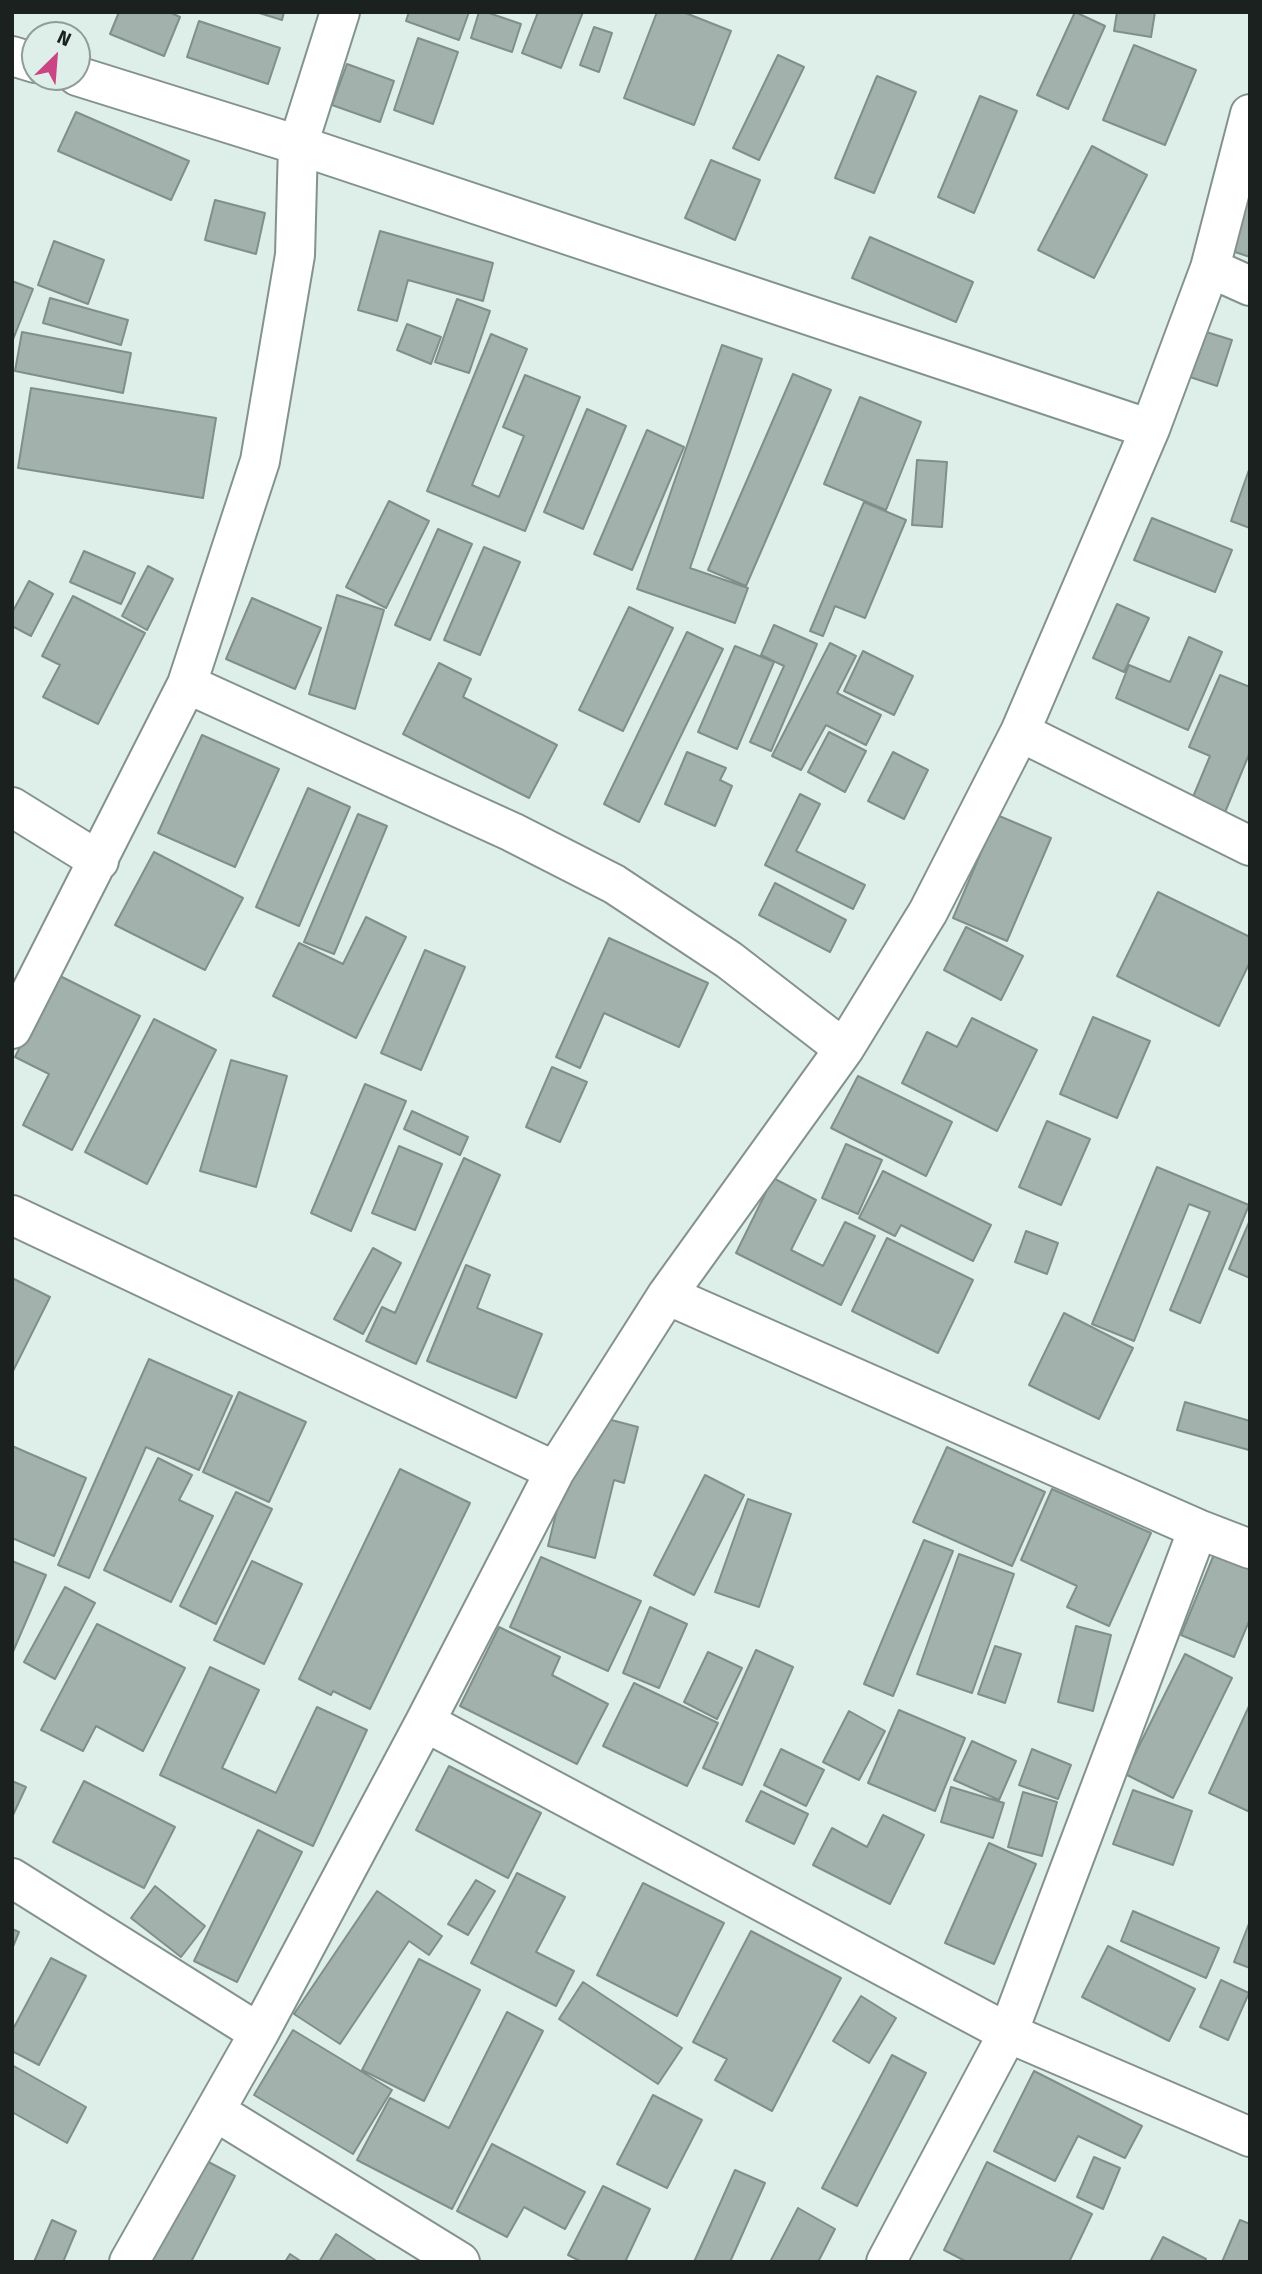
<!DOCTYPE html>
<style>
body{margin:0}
#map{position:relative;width:1262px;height:2274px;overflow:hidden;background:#deeee9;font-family:"Fira Sans",sans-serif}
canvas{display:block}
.frame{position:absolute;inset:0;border:14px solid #1b211f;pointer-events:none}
.north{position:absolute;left:21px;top:21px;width:70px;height:70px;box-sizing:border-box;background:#deeee9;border:2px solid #909c98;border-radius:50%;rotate:25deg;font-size:19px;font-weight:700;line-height:28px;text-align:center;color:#1b211f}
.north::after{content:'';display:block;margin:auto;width:24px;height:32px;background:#cb4484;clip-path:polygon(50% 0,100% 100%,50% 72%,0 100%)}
</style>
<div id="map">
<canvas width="1262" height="2274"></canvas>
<div class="frame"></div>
<div class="north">N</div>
</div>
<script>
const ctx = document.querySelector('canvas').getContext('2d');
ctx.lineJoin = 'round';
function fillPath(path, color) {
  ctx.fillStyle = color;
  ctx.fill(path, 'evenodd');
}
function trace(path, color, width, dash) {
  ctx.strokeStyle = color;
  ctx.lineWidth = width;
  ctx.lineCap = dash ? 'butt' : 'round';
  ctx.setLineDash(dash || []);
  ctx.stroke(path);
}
const building = new Path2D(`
 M119,12H169L180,17L164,56L110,34Z
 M256,12H284L282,20Z
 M409,12H469L459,40L406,21Z
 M479,12H486L521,24L512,52L471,38Z
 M538,12H583L561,68L522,53Z
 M657,12H683L731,31L694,125L624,98Z
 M1075,12L1105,26L1068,109L1037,95Z
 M1117,12H1155L1151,37L1114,31Z
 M199,21L280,48L268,84L187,57Z
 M594,27L612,33L599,72L580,65Z
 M418,38L458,52L433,124L394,110Z
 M1134,45L1196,70L1165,145L1103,120Z
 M778,55L804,67L759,160L733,148Z
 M347,64L394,81L380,122L332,105Z
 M877,76L916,92L874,193L835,178Z
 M980,96L1017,111L974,213L938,197Z
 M76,112L189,161L171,200L58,151Z
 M1092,146L1147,175L1094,278L1038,250Z
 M711,160L760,180L735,240L685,218Z
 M1250,168V257L1223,248Z
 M215,200L265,213L256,254L205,240Z
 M380,231L493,263L483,301L408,280L397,321L358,310Z
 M870,237L973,282L956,322L852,278Z
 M54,241L104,260L88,304L38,285Z
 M12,281L33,289L12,342Z
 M50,298L128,320L121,345L43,323Z
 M457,299L490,311L469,373L435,362Z
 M407,324L441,337L431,364L397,350Z
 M1203,331L1232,340L1217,386L1187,376Z
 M22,332L131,353L123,393L15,371Z
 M491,334L527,349L472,485L499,497L524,436L503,427L525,375L580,397L525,531L427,491Z
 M722,345L762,359L690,568L748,588L735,623L637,589Z
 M793,374L831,390L746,586L708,570Z
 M31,388L216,418L203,498L18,468Z
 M860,397L921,422L886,510L824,484Z
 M587,409L626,426L583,529L544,512Z
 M647,430L684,447L632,570L594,554Z
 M917,460L947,462L942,527L912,525Z
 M1250,467V528L1231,521Z
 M389,501L429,521L386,608L346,587Z
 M864,502L906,520L865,618L835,606L823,636L810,631Z
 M1152,518L1232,550L1215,592L1134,560Z
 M438,529L472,544L430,640L395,625Z
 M484,547L520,562L480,655L444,640Z
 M84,551L135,573L121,604L70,582Z
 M148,566L173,579L147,630L122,616Z
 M29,581L53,594L31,636L12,626V613Z
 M337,595L384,610L355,709L309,694Z
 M73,596L145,633L98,724L43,697L60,665L42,656Z
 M252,598L321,628L295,689L226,659Z
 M1117,604L1149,618L1124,672L1093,658Z
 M629,607L673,628L623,731L579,710Z
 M774,625L817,644L771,751L750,742L784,666L761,655Z
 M687,632L723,649L639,822L604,804Z
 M1189,637L1222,652L1188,730L1116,698L1129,665L1170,682Z
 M830,643L856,656L837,693L881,715L866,745L826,725L801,770L772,756Z
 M735,646L774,662L737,749L698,732Z
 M863,651L913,676L894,715L844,691Z
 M439,663L471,679L463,697L557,745L529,798L403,734Z
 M1220,675L1250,687V752L1221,822L1188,809L1210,756L1189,747Z
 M829,732L866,751L845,792L808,772Z
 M202,735L279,769L235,867L158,833Z
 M687,752L726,768L720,780L732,786L715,826L665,804Z
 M893,752L928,770L904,819L868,801Z
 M308,788L350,807L299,926L256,907Z
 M800,794L820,804L796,851L865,885L853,909L765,865Z
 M358,814L387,826L334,954L304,942Z
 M997,815L1051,838L1007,941L953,918Z
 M154,852L243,898L205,970L115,925Z
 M775,883L846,920L830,952L759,915Z
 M1158,892L1250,937V962L1219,1026L1117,976Z
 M366,917L406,937L356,1038L273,996L299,943L343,964Z
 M966,927L1023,956L1001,1000L944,970Z
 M609,938L708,983L679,1047L604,1013L580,1068L556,1057Z
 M425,950L465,967L421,1070L381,1053Z
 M56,974L140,1016L72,1150L23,1125L49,1074L15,1057Z
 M1093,1017L1150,1041L1117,1118L1060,1094Z
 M972,1018L1037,1050L997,1131L902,1083L927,1032L957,1047Z
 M154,1019L216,1050L147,1184L85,1152Z
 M231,1060L287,1076L256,1187L200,1171Z
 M552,1067L587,1082L560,1142L526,1127Z
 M858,1076L952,1122L926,1176L831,1128Z
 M365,1084L406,1101L351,1231L311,1213Z
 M412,1111L468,1137L460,1155L404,1129Z
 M1047,1121L1090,1139L1061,1205L1019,1187Z
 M846,1144L882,1160L858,1214L822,1198Z
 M399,1146L442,1164L415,1230L372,1213Z
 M464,1158L500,1175L416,1364L366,1341L382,1307L395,1313Z
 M1157,1167L1249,1205L1200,1323L1170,1310L1210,1212L1189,1204L1134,1341L1092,1324Z
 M883,1171L991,1225L973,1261L901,1225L895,1236L859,1218Z
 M773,1178L816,1200L791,1250L823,1266L845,1222L875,1236L841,1305L736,1253Z
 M1250,1220V1278L1229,1269Z
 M1026,1231L1058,1243L1047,1274L1015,1262Z
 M887,1238L973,1280L938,1353L852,1311Z
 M373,1248L401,1263L363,1334L334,1319Z
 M466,1265L490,1275L477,1308L542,1334L516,1398L427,1361Z
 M12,1278L50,1297L13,1371H12Z
 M1064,1313L1133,1348L1099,1419L1029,1385Z
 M149,1359L232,1396L199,1470L146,1447L89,1578L58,1565Z
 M239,1392L306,1422L269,1502L203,1472Z
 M1185,1402L1250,1421L1249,1450L1177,1430Z
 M581,1412L638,1427L624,1483L614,1480L595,1558L548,1546Z
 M12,1446L86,1478L54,1556L12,1538Z
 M947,1447L1045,1492L1012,1566L913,1522Z
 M158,1458L192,1475L179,1500L213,1516L171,1602L104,1570Z
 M400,1469L470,1503L370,1709L333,1691L331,1695L299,1679Z
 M705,1475L744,1495L694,1595L654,1575Z
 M1052,1489L1151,1533L1109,1626L1067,1607L1077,1586L1021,1560Z
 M236,1492L272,1509L216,1624L180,1606Z
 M748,1499L791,1514L759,1607L715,1592Z
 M924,1540L953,1551L893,1696L864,1684Z
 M1215,1552L1250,1567V1619L1234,1657L1181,1635Z
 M959,1554L1014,1574L972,1693L917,1674Z
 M541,1557L641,1601L608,1671L510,1627Z
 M12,1561L46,1575L12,1654Z
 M252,1561L302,1584L264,1664L214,1640Z
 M65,1587L95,1603L55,1679L24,1662Z
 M650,1607L687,1624L659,1688L623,1673Z
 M97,1624L185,1668L143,1751L96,1726L83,1751L41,1730Z
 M1076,1626L1111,1635L1093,1711L1058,1702Z
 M499,1627L560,1657L552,1675L608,1704L577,1764L460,1706Z
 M995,1646L1021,1654L1005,1703L978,1694Z
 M756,1650L793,1667L742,1785L703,1768Z
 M708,1652L742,1668L717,1719L684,1702Z
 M1185,1654L1232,1678L1173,1798L1125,1774Z
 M210,1667L259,1690L222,1768L276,1793L317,1707L367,1730L313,1846L160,1775Z
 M634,1683L718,1723L687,1786L603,1746Z
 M1250,1704V1812L1209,1793Z
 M899,1710L965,1738L935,1811L868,1783Z
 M849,1711L885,1731L859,1780L823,1762Z
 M972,1741L1016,1761L999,1800L954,1780Z
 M781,1749L824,1770L806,1806L764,1785Z
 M1032,1749L1071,1765L1058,1799L1019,1785Z
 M449,1766L541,1813L508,1878L416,1830Z
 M12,1781L26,1787L13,1815H12Z
 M84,1781L175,1827L144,1888L53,1842Z
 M951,1787L1004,1803L993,1838L941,1822Z
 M1133,1790L1192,1811L1173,1865L1113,1844Z
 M761,1791L808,1814L794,1844L746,1821Z
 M1023,1792L1057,1802L1042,1856L1008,1847Z
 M883,1815L924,1835L890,1904L813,1865L832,1828L867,1847Z
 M258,1830L302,1852L237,1982L194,1961Z
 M989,1843L1036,1864L994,1964L945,1943Z
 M517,1873L565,1897L536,1952L574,1971L556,2006L471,1963Z
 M476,1880L495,1891L468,1935L448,1924Z
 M643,1883L724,1923L677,2016L597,1975Z
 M155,1886L205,1926L181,1957L131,1918Z
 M377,1891L442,1936L429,1955L409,1941L340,2044L294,2014Z
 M1133,1911L1219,1948L1206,1978L1121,1941Z
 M1250,1921V1968L1234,1962Z
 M12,1929L19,1932L12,1949Z
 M751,1931L841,1978L772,2111L715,2080L727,2059L693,2042Z
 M1108,1946L1195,1989L1169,2041L1082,1997Z
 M51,1958L86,1976L39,2065L12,2051V2031Z
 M419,1959L480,1990L424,2101L362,2070Z
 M1221,1980L1249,1993L1228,2040L1200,2027Z
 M583,1982L682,2048L658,2084L559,2019Z
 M861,1996L896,2018L869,2063L833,2041Z
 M507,2012L543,2031L452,2209L357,2160L390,2098L449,2128Z
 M293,2030L392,2090L353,2154L254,2095Z
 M892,2055L926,2073L857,2206L822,2188Z
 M12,2065L86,2107L67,2143L12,2112Z
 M1034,2071L1142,2126L1125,2158L1078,2136L1055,2181L994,2151Z
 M653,2095L702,2120L667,2188L617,2164Z
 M492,2144L585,2192L565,2229L524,2207L507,2237L457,2211Z
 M1094,2157L1120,2168L1103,2209L1077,2197Z
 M201,2158L235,2176L191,2262H147Z
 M987,2162L1092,2214L1069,2262H967L944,2250Z
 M735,2170L765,2183L730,2262H694Z
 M603,2186L650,2209L625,2262H582L568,2255Z
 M798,2208L835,2229L818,2262H770Z
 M52,2220L76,2231L63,2262H34Z
 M1240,2220L1250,2224V2262H1222Z
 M336,2234L378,2262H319Z
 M1163,2237L1206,2259L1204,2262H1150Z
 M290,2254L302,2262H285Z`);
fillPath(building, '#a2b1ac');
trace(building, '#818f8a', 2);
const minor = new Path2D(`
 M12,56L35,63
 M77,76L298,145L1150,429
 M1210,268L1250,286
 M187,684L512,832L614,884L729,960L844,1049
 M1020,732L1250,846
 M12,807L99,861
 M12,1029L187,684L260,461L295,255L298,145L340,12
 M12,1215L555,1471
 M667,1295L1198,1529L1250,1549
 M425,1722L1008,2033L1250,2137
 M12,1878L259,2033
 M215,2111L460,2262
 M129,2262L259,2033L425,1722L555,1471L667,1295L844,1049L928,912L1020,732L1150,429L1210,268L1250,114
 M886,2262L1008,2033L1198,1529`);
trace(minor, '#84928e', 42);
trace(minor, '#fff', 38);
</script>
